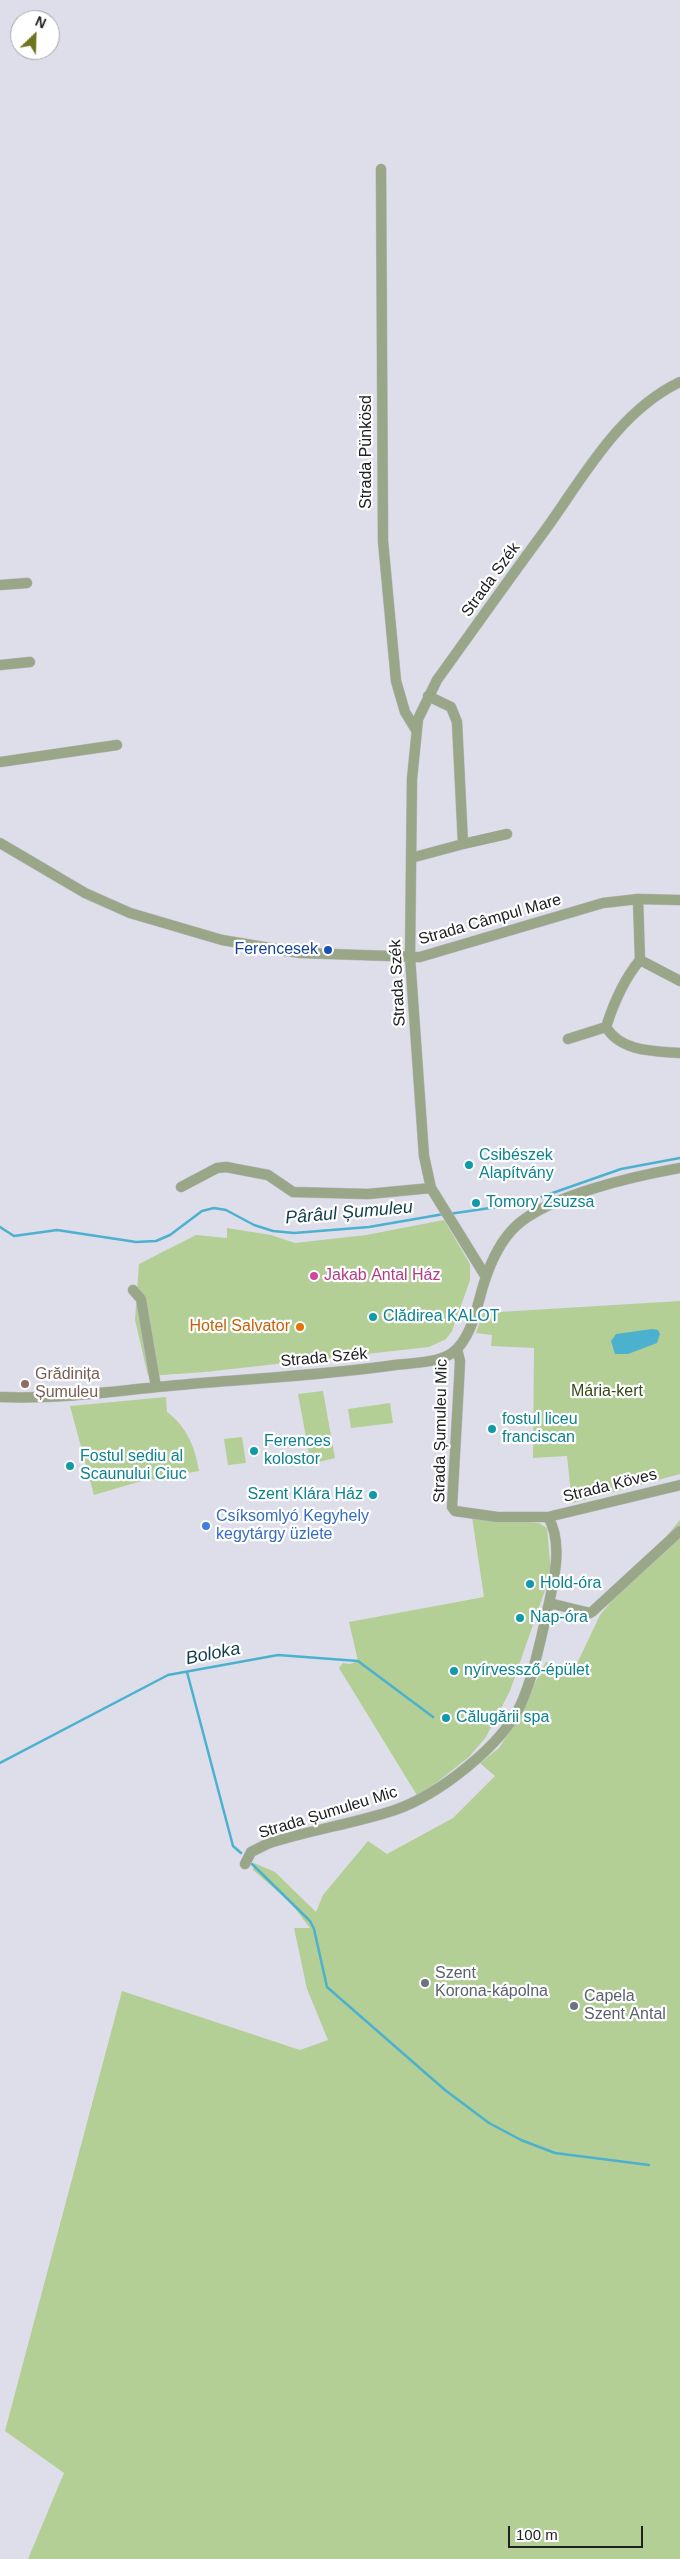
<!DOCTYPE html>
<meta charset="utf-8">
<style>
body{margin:0}
#map{position:relative;width:680px;height:2559px;overflow:hidden;background:#dddeea;font-family:Helvetica,sans-serif}
canvas{display:block}
.north{position:absolute;left:10px;top:10px;width:50px;height:50px;box-sizing:border-box;background:#fff;border:1px solid #a6a6a8;border-radius:50%;rotate:24deg;font-size:14px;font-weight:700;line-height:20px;text-align:center;color:#202125}
.north::after{content:'';display:block;margin:auto;width:18px;height:22px;background:#6d751f;clip-path:polygon(50% 0,100% 100%,50% 72%,0 100%)}
.scale{position:absolute;left:508px;top:2526px;width:135px;height:22px;box-sizing:border-box;border:2px solid #202125;border-top:0;padding-left:6px;font-size:15px;line-height:18px;white-space:nowrap;color:#202125;-webkit-text-stroke:4px #fff;paint-order:stroke}
</style>
<div id="map">
<canvas width="680" height="2559"></canvas>
<div class="north">N</div>
<div class="scale">100 m</div>
</div>
<script>
const ctx = document.querySelector('canvas').getContext('2d');
ctx.lineJoin = 'round';
function fillPath(path, color) {
  ctx.fillStyle = color;
  ctx.fill(path, 'evenodd');
}
function trace(path, color, width, dash) {
  ctx.strokeStyle = color;
  ctx.lineWidth = width;
  ctx.lineCap = dash ? 'butt' : 'round';
  ctx.setLineDash(dash || []);
  ctx.stroke(path);
}
function label(font, color, halo, rows, align = 'center') {
  ctx.font = font + ' Helvetica,sans-serif';
  ctx.lineWidth = 4.5;
  ctx.setLineDash([]);
  ctx.textBaseline = 'middle';
  ctx.strokeStyle = halo;
  ctx.fillStyle = color;
  for (const [text, x, y, turn = 0] of rows) {
    ctx.save();
    ctx.translate(x, y);
    ctx.rotate((+turn || 0) * Math.PI / 180);
    ctx.textAlign = isNaN(turn) ? turn : align;
    if (halo) ctx.strokeText(text, 0, 0);
    ctx.fillText(text, 0, 0);
    ctx.restore();
  }
}
fillPath(new Path2D(`
 M444,1220L470,1264V1280L452,1331L446,1339L429,1347L205,1372L148,1376L135,1320L139,1264L196,1235L227,1238V1228L271,1235L295,1243L366,1235Z
 M680,1301V1474L572,1503L567,1456L533,1458L534,1348L491,1346L492,1335L476,1333L483,1313Z
 M323,1391L335,1458L311,1464L298,1394Z
 M166,1397L167,1412C187,1427 195,1447 199,1471L138,1482L94,1495L70,1406Z
 M390,1403L393,1423L351,1428L348,1409Z
 M242,1437L246,1463L228,1465L224,1439Z
 M472,1517L539,1523L547,1528L551,1573L510,1691L486,1737L469,1757L418,1797L339,1668L343,1663L350,1664L358,1661L349,1622L484,1597Z
 M680,1520V2559H28L64,2473L5,2431L122,1991L300,2050L328,2040L307,1989L294,1928H310L291,1903L253,1870L254,1863L275,1872L316,1912L323,1895L368,1841L387,1854L453,1818L495,1776L480,1763L499,1748L515,1723L532,1681L535,1683L546,1662L574,1670L600,1615Z`), '#b3cf95');
fillPath(new Path2D(`
 M652,1329L658,1330L660,1334L657,1343L628,1354H615L611,1341L616,1334Z`), '#4cb1cf');
trace(new Path2D(`
 M449,1214L524,1203L621,1169L680,1158
 M0,1227L14,1236L57,1230L136,1242L156,1241L170,1235L202,1211L214,1208L226,1210L254,1225L273,1231L294,1233L369,1227L444,1214
 M187,1672L233,1846L241,1853
 M0,1763L168,1675L278,1655L358,1661L433,1717
 M252,1864L310,1921L314,1929L327,1987L445,2090L489,2123L521,2140L555,2153L649,2165`), '#4cb1cf', 2.5);
const minor = new Path2D(`
 M381,169L383,541L396,681L405,712L416,730
 M0,585L27,583
 M0,665L30,662
 M0,762L117,745
 M0,843L85,893L130,913L222,940L300,953L420,957L603,903L638,899L680,900
 M463,844L507,834
 M411,858L463,844L457,722L451,707L428,696
 M638,899L640,960C624,979 614,1002 606,1027C621,1052 654,1051 680,1053
 M640,960L680,981
 M568,1039L606,1027
 M181,1187L217,1168L226,1167L268,1175L293,1192L368,1194L431,1188
 M486,1277L431,1188L424,1156L410,957L412,779L418,719L437,680C473,630 509,579 546,529C584,476 619,411 680,382
 M133,1290L141,1299L156,1387
 M0,1397C64,1400 127,1389 190,1384C259,1378 327,1375 395,1365C412,1363 438,1363 452,1353C472,1339 477,1305 484,1283C490,1264 501,1240 516,1226C549,1195 636,1176 680,1168
 M548,1517L680,1485
 M549,1603L590,1613L593,1611L680,1531
 M245,1864L251,1852L267,1844C309,1830 353,1824 395,1810C438,1795 502,1746 521,1704C533,1677 539,1646 546,1617C552,1587 565,1545 548,1517H497L455,1511L452,1507L459,1381L460,1361L457,1349`);
trace(minor, '#bbbcc7', 11);
trace(minor, '#99a687', 10);
for (const [x, y, r, color] of [
 [328,950,5,"#1a4fb4"],
 [469,1165,5,"#0f9aa8"],
 [476,1203,5,"#0f9aa8"],
 [314,1276,5,"#d1479c"],
 [373,1317,5,"#0f9aa8"],
 [300,1327,5,"#e8710a"],
 [25,1384,5,"#8d6e63"],
 [492,1429,5,"#0f9aa8"],
 [254,1451,5,"#0f9aa8"],
 [70,1466,5,"#0f9aa8"],
 [373,1495,5,"#0f9aa8"],
 [206,1526,5,"#3f7fe0"],
 [530,1584,5,"#0f9aa8"],
 [520,1618,5,"#0f9aa8"],
 [454,1671,5,"#0f9aa8"],
 [446,1718,5,"#0f9aa8"],
 [425,1983,5,"#6b7280"],
 [574,2006,5,"#6b7280"]
]) {
  const dot = new Path2D();
  dot.arc(x, y, r, 0, 2 * Math.PI);
  ctx.fillStyle = color;
  ctx.fill(dot);
  trace(dot, '#fff', 2);
}
label('16px', '#202125', '#fff', [
 ["Strada Pünkösd",367,452,-90],
 ["Strada Szék",491,580,-54],
 ["Strada Câmpul Mare",490,920,-16],
 ["Strada Szék",398,983,-93],
 ["Strada Szék",324,1358,-5],
 ["Strada Șumuleu Mic",441,1431,-89],
 ["Strada Köves",610,1486,-14],
 ["Strada Șumuleu Mic",328,1813,-17]
]);
label('16px', '#164399', '#fff', [
 ["Ferencesek",318,950]
], 'right');
label('16px', '#0d838f', '#fff', [
 ["Csibészek",479,1156],
 ["Alapítvány",479,1174],
 ["Tomory Zsuzsa",486,1203],
 ["Clădirea KALOT",383,1317],
 ["fostul liceu",502,1420],
 ["franciscan",502,1438],
 ["Ferences",264,1442],
 ["kolostor",264,1460],
 ["Fostul sediu al",80,1457],
 ["Scaunului Ciuc",80,1475],
 ["Szent Klára Ház",363,1495,"right"],
 ["Hold-óra",540,1584],
 ["Nap-óra",530,1618],
 ["nyírvessző-épület",464,1671],
 ["Călugării spa",456,1718]
], 'left');
label('16px', '#b23c85', '#fff', [
 ["Jakab Antal Ház",324,1276]
], 'left');
label('16px', '#c56008', '#fff', [
 ["Hotel Salvator",290,1327]
], 'right');
label('16px', '#785e54', '#fff', [
 ["Grădinița",35,1375],
 ["Șumuleu",35,1393]
], 'left');
label('16px', '#344917', '#fff', [
 ["Mária-kert",607,1392]
]);
label('16px', '#366cbe', '#fff', [
 ["Csíksomlyó Kegyhely",216,1517],
 ["kegytárgy üzlete",216,1535]
], 'left');
label('16px', '#5b616d', '#fff', [
 ["Szent",435,1974],
 ["Korona-kápolna",435,1992],
 ["Capela",584,1997],
 ["Szent Antal",584,2015]
], 'left');
label('italic 18px', '#103e4b', '#fff', [
 ["Pârâul Șumuleu",349,1213,-5],
 ["Boloka",213,1654,-11]
]);
</script>
